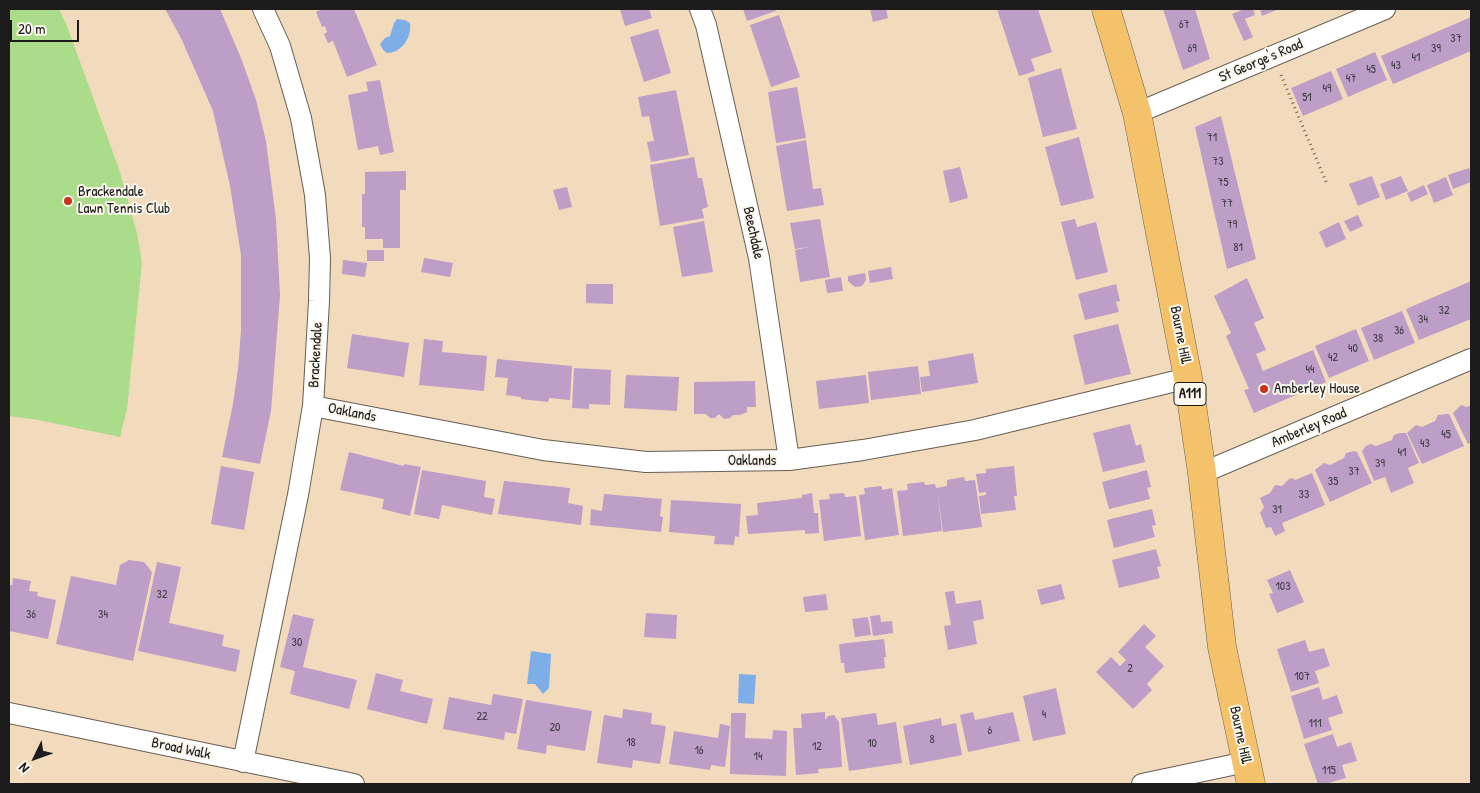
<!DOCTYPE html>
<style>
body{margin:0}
#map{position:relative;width:1480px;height:793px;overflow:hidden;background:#f2dbbc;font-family:"Patrick Hand",sans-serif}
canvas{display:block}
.frame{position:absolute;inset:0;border:10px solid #1c1c1c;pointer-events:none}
.north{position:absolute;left:10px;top:733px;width:50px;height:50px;-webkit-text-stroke:4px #fbf7ec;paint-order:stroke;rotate:228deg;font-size:14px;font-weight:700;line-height:20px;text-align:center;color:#1c1c1c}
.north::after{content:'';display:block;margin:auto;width:18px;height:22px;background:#1c1c1c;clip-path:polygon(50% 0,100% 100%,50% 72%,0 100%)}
.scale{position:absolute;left:10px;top:20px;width:69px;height:22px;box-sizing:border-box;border:2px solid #1c1c1c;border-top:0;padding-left:6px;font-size:15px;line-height:18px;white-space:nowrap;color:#1c1c1c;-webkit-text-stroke:4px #fbf7ec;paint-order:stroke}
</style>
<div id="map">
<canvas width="1480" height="793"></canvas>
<div class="frame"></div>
<div class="north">N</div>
<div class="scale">20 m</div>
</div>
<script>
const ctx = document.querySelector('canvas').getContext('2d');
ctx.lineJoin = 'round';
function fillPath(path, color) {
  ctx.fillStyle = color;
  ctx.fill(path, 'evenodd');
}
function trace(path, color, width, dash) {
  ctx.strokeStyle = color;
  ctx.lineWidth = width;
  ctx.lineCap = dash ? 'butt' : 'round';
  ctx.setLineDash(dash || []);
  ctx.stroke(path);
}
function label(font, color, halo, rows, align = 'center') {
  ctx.font = font + ' "Patrick Hand",sans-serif';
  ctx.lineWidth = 4;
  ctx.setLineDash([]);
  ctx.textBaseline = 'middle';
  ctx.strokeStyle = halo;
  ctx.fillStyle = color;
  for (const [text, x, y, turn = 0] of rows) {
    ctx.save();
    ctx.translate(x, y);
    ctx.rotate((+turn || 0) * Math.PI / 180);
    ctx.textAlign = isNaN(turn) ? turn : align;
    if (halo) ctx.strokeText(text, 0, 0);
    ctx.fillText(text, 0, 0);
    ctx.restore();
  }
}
fillPath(new Path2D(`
 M9,9H59L67,26L119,169L137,233L142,263L127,409L120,437L38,420L9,416Z`), '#abdc8a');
fillPath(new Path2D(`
 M397,19L405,20L410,23C412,37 402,53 387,53L383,50L380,44L385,38L390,36L394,23Z
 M531,651L551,654L549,688L543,694L535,684H527Z
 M739,674L756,675L754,704L738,703Z`), '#7daee8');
fillPath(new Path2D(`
 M165,9H220L241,58L256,100L266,141L276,219L280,295L271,411L260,464L222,457L233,404L238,369L241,331V255L230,186L213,111L181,38Z
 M319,9H354L377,65L347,77L333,41L328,43L324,34L327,32L325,26L322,27L316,12L320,10Z
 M620,9H649L652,18L625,26Z
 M743,9H775L776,11L747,21Z
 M870,9H886L888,18L873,22Z
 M997,9H1038L1052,52L1031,59L1035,71L1019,76Z
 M1163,9H1195L1210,59L1183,70Z
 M1241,9H1253L1255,15L1245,19L1253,37L1244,41L1232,14L1242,10Z
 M1260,9H1279L1262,16Z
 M779,15L800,77L771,87L750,25Z
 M1471,17V51L1393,84L1381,56Z
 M658,29L671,73L644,82L630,37Z
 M1375,52L1387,80L1348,97L1336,69Z
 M1061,68L1077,129L1043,137L1028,78Z
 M1331,71L1343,99L1303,116L1291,88Z
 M380,80L394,152L380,155L378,146L358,150L348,95L368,91L366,82Z
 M797,87L806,138L776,143L768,92Z
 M676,90L689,155L651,162L647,142L654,141L649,116L642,117L638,97Z
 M1221,116L1256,259L1227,269L1195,127Z
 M1079,137L1094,198L1061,206L1045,147Z
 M806,140L813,189L821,188L824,205L787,211L776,146Z
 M694,157L698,178H702L708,207L702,209L704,218L660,226L650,165Z
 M960,167L968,198L950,203L943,171Z
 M1469,168L1471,175V182L1453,189L1448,175Z
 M406,171V190H400V248H383V239H365V227H362V194H365V172Z
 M1372,176L1380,197L1358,206L1349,184Z
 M1401,176L1408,191L1386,200L1380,184Z
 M1446,177L1453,195L1434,203L1427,185Z
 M1424,185L1428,194L1411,202L1407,193Z
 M567,187L572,207L559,210L553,190Z
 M1358,215L1363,226L1350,232L1344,221Z
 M820,219L830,277L800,282L795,250L809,247L795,249L790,223Z
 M1075,219L1077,227L1096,222L1108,272L1076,280L1061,222Z
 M704,221L713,272L682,277L673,227Z
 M1339,222L1346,239L1326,248L1319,232Z
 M367,250H384V261H367Z
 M424,258L453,263L450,277L421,272Z
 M343,260L367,263L365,277L342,274Z
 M891,267L893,279L870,283L868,271Z
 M865,273L866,280L862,286L855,287L848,281V276Z
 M841,277L843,291L827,293L825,280Z
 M1247,278L1264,318L1254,323L1266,350L1256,354L1263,371L1313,350L1326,382L1254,413L1244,390L1249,389L1226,336L1231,333L1214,296Z
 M1471,281V319L1419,340L1406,309Z
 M586,284H613V304L586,303Z
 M1116,284L1120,301L1116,302L1119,312L1085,320L1078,294Z
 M1402,311L1415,343L1374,360L1361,328Z
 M1118,324L1131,374L1085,385L1073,335Z
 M1356,329L1369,361L1329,378L1315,346Z
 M352,334L409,343L404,377L347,368Z
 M424,339L443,341L442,352L487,356L484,391L419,385Z
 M973,353L978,383L922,392L920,377L930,376L928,361Z
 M497,359L572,366L570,400L549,398L548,402L521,399V397L506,395L508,378L495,377Z
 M918,366L921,394L871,400L868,372Z
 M574,368L611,370L610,405L589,404V409L572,408Z
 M626,375L679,377L677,411L624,408Z
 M866,375L869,403L819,409L816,381Z
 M755,381L756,407H747V412L740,415H733L730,418L724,419L719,414L715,418H710L706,414H694V382Z
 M1461,405L1467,407L1471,405V442L1468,444L1453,413Z
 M1446,414H1449L1464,446L1422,464L1407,433L1416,425L1422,427L1435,421L1438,415Z
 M1130,424L1136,446L1141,444L1145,462L1103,472L1093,433Z
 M1400,433H1406L1419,463L1408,468L1414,483L1391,493L1385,477L1374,481L1362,451L1366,446L1371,444L1376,446L1392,440L1394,435Z
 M1354,451L1357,452L1372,483L1330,502L1315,470L1324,463L1330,465L1344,458L1346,453Z
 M349,452L404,466V464L421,467L410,516L382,509L384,499L340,490Z
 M221,466L254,472L244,530L211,524Z
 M1014,466L1017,496H1014L1016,510L981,514L979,496L986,495V492L979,493L976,474L986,473V469Z
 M422,470L486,481L484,497L495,499L492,515L442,505L439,519L414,514Z
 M1147,470L1151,487L1147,488L1150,499L1109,509L1102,482Z
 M1312,473L1325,505L1282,523L1285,531L1275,536L1271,527L1266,528L1260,513L1264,507L1260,498L1270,493L1275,485L1282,486L1289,479L1293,478L1295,480Z
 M964,477L965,481L975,480L982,527L943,532L937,490L942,531L903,536L897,491L908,490L907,484L924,482L925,485L935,484L936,488L947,486V480Z
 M504,481L570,488L568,503L583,506L581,525L498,514Z
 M882,486V490L892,488L899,535L865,540L859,495L865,494L864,488Z
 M812,493L814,513H818L819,533L805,534V530L748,534L746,516L758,515L757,503L802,498V495Z
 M844,493L845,497L856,496L861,536L824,541L819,500L830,499L829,494Z
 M604,494L662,499L660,516L663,517L661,532L590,525L591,509L602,511Z
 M671,500L741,504L739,537L735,536L734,545L714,544L715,536L669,532Z
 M1152,509L1156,525L1152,526L1155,537L1114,548L1107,520Z
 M1156,549L1161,566L1157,567L1160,578L1119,588L1112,560Z
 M129,560L144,562L152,572L133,661L56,644L71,576L116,585L120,565Z
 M157,562L181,567L169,623L224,635L222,646L240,650L236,672L138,651Z
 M1290,570L1304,602L1277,613L1269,594L1273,593L1267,580Z
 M13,578L31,581L29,591L38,592L37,596L56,600L48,639L9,631V585H12Z
 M1061,584L1065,599L1041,605L1037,590Z
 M954,591L956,604L981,600L984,619L973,621L977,644L948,650L944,626L951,625L945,592Z
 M826,594L828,610L805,612L803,597Z
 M646,613L677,615L676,639L644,637Z
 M293,614L314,619L303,667L357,680L349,709L290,694L295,671L280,667Z
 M880,615L881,622L892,621L893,633L873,636L870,616Z
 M868,617L871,635L855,637L852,619Z
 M1144,624L1156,636L1145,647L1164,666L1147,684L1152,690L1133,709L1096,672L1111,657L1120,666L1126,660L1118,652Z
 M884,639L886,657H884L885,668L845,673L844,663H841L839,644Z
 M1305,640L1309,652L1324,648L1330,666L1315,671L1319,683L1291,692L1277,649Z
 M376,673L403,680L400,691L433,699L427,724L367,709Z
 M1319,687L1323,700L1337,695L1343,713L1328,718L1332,730L1304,739L1291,696Z
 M1056,688L1066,734L1033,741L1023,696Z
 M493,694L523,699L516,734L505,732L504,740L443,729L449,697L491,705Z
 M526,700L592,711L585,751L547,745L546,754L517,749Z
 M623,709L652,713L651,724L666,726L660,764L633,760L632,768L597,763L604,715L622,718Z
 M825,712V720L828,716L834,715L839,722L842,767L818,769L819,773L796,775L793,728H802L801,714Z
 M973,712L975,720L1013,712L1020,741L968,752L960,715Z
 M731,713H746L745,738L772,739L773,730L787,731L786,776L730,774Z
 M876,713L878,725L896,722L902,763L849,771L841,718Z
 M941,718L942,726L956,723L962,755L910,765L903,726Z
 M720,724L730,726L725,767L711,765L710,770L669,764L674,731L718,738Z
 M1333,734L1337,747L1351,742L1357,761L1342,765L1346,778L1325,784H1318L1304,744Z`), '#bc9ec7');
const minor = new Path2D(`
 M700,9L706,25L759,258L789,460
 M1137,113L1385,9
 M313,406L543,450L646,462L789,460L863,450L975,430L1188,378
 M1202,473L1471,359
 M9,713L354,784
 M243,762L298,495L313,406L319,301L320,258L315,195L301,118L280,46L263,9
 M1142,784L1246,762`);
const primary = new Path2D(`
 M1106,9L1137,113L1188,378L1202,473L1222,647L1251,784`);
trace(minor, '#675f54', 22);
trace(primary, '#675f54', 29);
trace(new Path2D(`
 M1281,75L1327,184`), '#675f54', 3, [1, 4]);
trace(minor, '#fff', 20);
trace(primary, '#f3c26a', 28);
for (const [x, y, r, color] of [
 [68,201,5,"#c8321e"],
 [1264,389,5,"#c8321e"]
]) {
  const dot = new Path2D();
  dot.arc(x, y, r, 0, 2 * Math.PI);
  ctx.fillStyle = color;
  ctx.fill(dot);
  trace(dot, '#fbf7ec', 2);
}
label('12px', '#443c47', null, [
 ["67",1184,25],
 ["37",1456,39],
 ["69",1192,49],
 ["39",1436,49],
 ["41",1416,58],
 ["43",1396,66],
 ["45",1371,70],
 ["47",1351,79],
 ["49",1327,89],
 ["51",1307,98],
 ["71",1212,138],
 ["73",1218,162],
 ["75",1223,183],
 ["77",1227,204],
 ["79",1232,225],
 ["81",1238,248],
 ["32",1444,311],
 ["34",1423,320],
 ["36",1399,331],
 ["38",1378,339],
 ["40",1353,349],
 ["42",1333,358],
 ["44",1310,370],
 ["45",1446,435],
 ["43",1425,444],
 ["41",1402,453],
 ["39",1380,464],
 ["37",1354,472],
 ["35",1333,482],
 ["33",1304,495],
 ["31",1277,510],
 ["103",1283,587],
 ["32",162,595],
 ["36",31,615],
 ["34",103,615],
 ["30",297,643],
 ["2",1130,669],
 ["107",1302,677],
 ["4",1044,715],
 ["22",482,717],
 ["111",1315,724],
 ["20",555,728],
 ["6",990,731],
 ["8",932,740],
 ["18",631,743],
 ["10",872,744],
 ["12",817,747],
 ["16",699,751],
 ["14",758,757],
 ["115",1329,771]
]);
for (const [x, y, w] of [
 [1190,394,32]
]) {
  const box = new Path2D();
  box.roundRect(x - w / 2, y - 11.5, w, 23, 4);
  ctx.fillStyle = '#fbf7ec';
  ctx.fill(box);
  trace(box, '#1c1c1c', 1);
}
label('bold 14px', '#1c1c1c', null, [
 ["A111",1190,394]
]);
label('15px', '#1c1c1c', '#fbf7ec', [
 ["St George's Road",1261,61,-23],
 ["Beechdale",753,233,78],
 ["Bourne Hill",1180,335,79],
 ["Brackendale",316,355,-87],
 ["Oaklands",352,413,11],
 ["Amberley Road",1309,428,-23],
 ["Oaklands",752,461],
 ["Bourne Hill",1240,735,78],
 ["Broad Walk",181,749,12]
]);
label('15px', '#1c1c1c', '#fbf7ec', [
 ["Brackendale",78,192],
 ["Lawn Tennis Club",78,209],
 ["Amberley House",1274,389]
], 'left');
</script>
